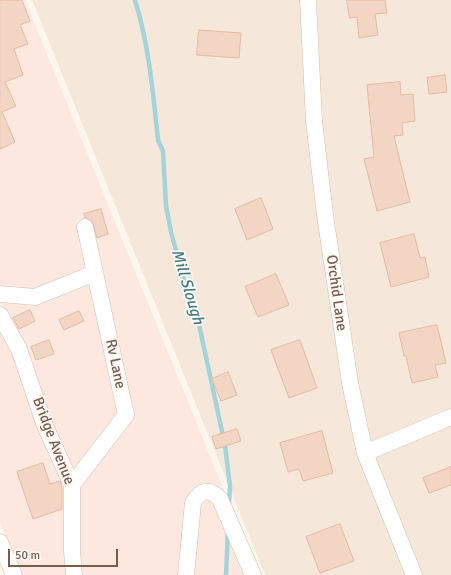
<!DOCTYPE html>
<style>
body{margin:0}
#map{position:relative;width:451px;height:575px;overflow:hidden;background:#fdf6ec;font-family:Signika,sans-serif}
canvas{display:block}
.scale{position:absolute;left:8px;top:549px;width:110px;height:18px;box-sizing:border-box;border:2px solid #7a5c4d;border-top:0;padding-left:5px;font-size:12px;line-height:14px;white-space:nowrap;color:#7a5c4d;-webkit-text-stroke:3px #fffaf3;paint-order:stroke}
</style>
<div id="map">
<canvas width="451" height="575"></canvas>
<div class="scale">50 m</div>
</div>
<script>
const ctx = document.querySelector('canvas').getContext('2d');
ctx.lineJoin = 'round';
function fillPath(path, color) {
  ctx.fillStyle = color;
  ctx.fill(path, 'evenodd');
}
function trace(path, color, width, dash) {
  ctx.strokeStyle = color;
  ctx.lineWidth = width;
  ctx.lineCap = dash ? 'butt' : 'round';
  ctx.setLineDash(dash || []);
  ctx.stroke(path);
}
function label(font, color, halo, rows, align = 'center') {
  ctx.font = font + ' Signika,sans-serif';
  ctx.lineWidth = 3.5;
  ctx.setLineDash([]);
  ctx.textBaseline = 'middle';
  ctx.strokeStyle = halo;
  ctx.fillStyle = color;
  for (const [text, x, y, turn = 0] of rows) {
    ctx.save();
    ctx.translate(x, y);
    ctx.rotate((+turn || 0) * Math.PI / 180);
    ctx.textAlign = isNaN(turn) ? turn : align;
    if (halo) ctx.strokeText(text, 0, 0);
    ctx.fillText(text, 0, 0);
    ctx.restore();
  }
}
fillPath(new Path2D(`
 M32,0H451V575H265Z`), '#f5e8da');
fillPath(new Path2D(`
 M0,0H25L225,493L219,487L214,484L206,483L195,487L191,490L185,502L178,575H82L80,551L79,489L132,421L133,414L104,278H105L102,271L91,218L76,220L86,267L33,289L0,285Z
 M90,284L117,413L73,470L52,424L26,347L1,302L38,305Z
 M0,330L12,352L63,483L61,486L64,488L67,575H22L0,522Z
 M208,500H211L214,504L245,575H193L201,506L203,502Z`), '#fde8e0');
trace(new Path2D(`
 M135,0C149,45 153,93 158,140L163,151L166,206L171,232L188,295L198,320L225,445L230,486L229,505
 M226,575L228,531`), '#a5d3da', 4.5);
const building = new Path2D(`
 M0,0H22L30,21L20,25L28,44L14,49L23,75L5,82L16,106L2,112L15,142L0,149Z
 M347,0H385L387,13L375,14L378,35L359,38L357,17L350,18Z
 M199,30L241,33L239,58L197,55Z
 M445,75L447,92L429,94L427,78Z
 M400,82L401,95L413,94L415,121L402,123L403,135L394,136L410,202L377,211L364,159L374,157L367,85Z
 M261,198L273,229L247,240L235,209Z
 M101,209L108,234L97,238L92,221L85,218L84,214Z
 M414,234L420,258L425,257L429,277L391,287L380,243Z
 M276,274L289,305L258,317L245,287Z
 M30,310L35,321L19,329L13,318Z
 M79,311L84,321L64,330L59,320Z
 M437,325L446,363L435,365L438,377L412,383L406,356H404L399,333Z
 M49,340L54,354L36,360L31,347Z
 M300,340L317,388L289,398L271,350Z
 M228,372L237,395L221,401L212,379Z
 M237,429L241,441L216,449L212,437Z
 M322,431L333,473L303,481L299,469L288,472L280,443Z
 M43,463L50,484L60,481L61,483L62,488V509L33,519L17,472Z
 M451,467V485L429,493L423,478Z
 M340,524L354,561L320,573L306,537Z`);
fillPath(building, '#f3d5c3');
trace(building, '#e6bba3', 1);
const minor = new Path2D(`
 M308,0L314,121L325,215L350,383L365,453L414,575
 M0,294L35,297L95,273
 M0,315L19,349L45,426L72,485V551L74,575
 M365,453L451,417
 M72,485L126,415L85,227
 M0,542L14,575
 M186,575L193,503C201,489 209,488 220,499L253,575`);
trace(minor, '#d1beb0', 17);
trace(minor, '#fff', 16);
label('15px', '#7a5c4d', '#fffaf3', [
 ["Orchid Lane",336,293,82],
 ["Rv Lane",115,364,78],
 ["Bridge Avenue",53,441,69]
]);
label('italic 16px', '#437c86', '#fffaf3', [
 ["Mill Slough",187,287,73]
]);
</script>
